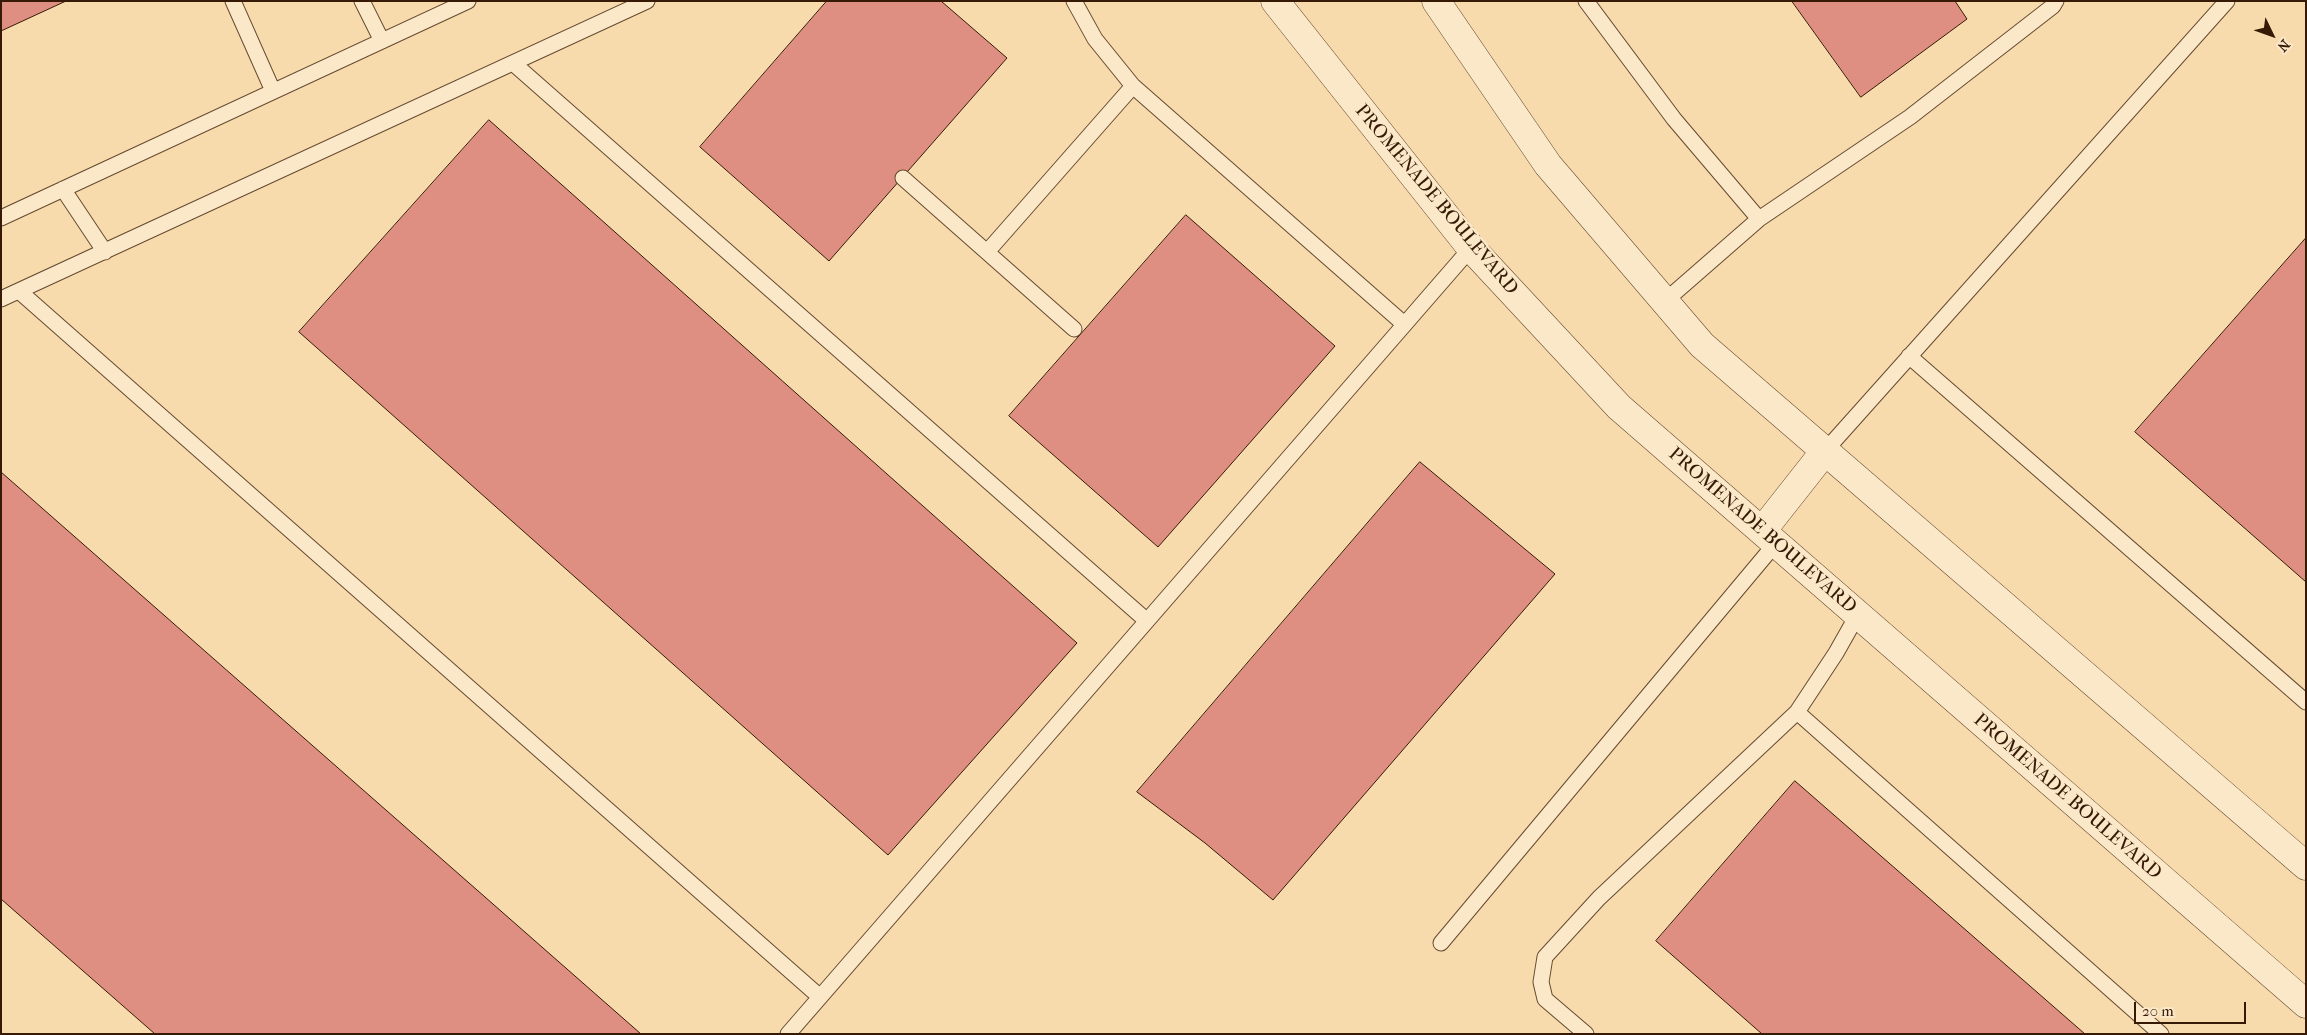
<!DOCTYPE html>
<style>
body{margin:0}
#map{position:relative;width:2307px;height:1035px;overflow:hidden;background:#f8dbac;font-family:"IM FELL French Canon",serif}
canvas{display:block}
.frame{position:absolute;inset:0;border:2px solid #361a06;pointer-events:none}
.north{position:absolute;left:2247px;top:10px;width:50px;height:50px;-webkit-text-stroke:4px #fae8c9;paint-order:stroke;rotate:132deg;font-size:14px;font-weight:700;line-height:20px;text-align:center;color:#361a06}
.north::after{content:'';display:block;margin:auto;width:18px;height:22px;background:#361a06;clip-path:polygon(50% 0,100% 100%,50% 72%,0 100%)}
.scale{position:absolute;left:2134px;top:1002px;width:112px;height:22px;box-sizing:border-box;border:2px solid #361a06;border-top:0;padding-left:6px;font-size:15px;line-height:18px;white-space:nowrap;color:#361a06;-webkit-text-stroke:4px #fae8c9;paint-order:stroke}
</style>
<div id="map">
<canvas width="2307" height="1035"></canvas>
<div class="frame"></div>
<div class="north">N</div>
<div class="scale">20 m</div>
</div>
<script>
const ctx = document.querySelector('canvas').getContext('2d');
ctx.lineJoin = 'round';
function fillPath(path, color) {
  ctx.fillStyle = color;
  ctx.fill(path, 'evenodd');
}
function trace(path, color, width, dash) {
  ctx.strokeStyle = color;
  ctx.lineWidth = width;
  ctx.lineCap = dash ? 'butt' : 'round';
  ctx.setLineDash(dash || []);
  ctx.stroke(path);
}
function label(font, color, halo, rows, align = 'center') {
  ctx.font = font + ' "IM FELL French Canon",serif';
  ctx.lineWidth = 5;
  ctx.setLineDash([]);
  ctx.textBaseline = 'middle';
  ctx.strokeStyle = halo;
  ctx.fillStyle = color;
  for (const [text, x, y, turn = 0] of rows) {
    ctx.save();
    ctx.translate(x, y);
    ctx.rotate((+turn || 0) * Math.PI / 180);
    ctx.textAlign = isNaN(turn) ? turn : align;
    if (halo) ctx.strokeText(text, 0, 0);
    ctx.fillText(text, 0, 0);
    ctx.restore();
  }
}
const building = new Path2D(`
 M1,1H66L1,31Z
 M827,1H941L1007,58L829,261L700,147Z
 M1792,1H1955L1967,19L1861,97Z
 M489,120L1077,643L888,855L299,332Z
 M1186,215L1335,346L1158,547L1009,416Z
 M2306,238V582L2135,432Z
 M1420,462L1555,574L1273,900L1205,843L1137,792Z
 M1,472L641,1034H155L1,899Z
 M1795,781L2085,1034H1762L1656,941Z`);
fillPath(building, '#df8f82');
trace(building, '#361a06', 1);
const lane = new Path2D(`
 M233,1L273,91
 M362,1L382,41
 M1074,1L1095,39L1133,86L1404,324
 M1586,1L1674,119L1759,219
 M513,63L1147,621
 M903,178L1074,329
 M63,189L105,252
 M1,218L468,1
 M987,252L1133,86
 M19,291L820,997
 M1,299L647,1
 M1665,301L1759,219L1910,117L2053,6L2056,1
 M1909,356L2306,702
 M1825,451L2227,1
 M1797,712L2161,1034
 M1441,943L1776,543
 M788,1034L1471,248
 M1586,1034L1545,999L1541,982L1545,957L1599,898L1797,712L1836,653L1858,614`);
const street = new Path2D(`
 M1275,1L1471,248L1619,407L2306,1004
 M1436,1L1548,165L1702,345L2306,866
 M1762,531L1825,451`);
trace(lane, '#664a30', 17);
trace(street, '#664a30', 29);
trace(lane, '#fae8c9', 15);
trace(street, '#fae8c9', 28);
label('19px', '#361a06', '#fae8c9', [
 ["PROMENADE BOULEVARD",1436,200,50],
 ["PROMENADE BOULEVARD",1762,531,41],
 ["PROMENADE BOULEVARD",2067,797,41]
]);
</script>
